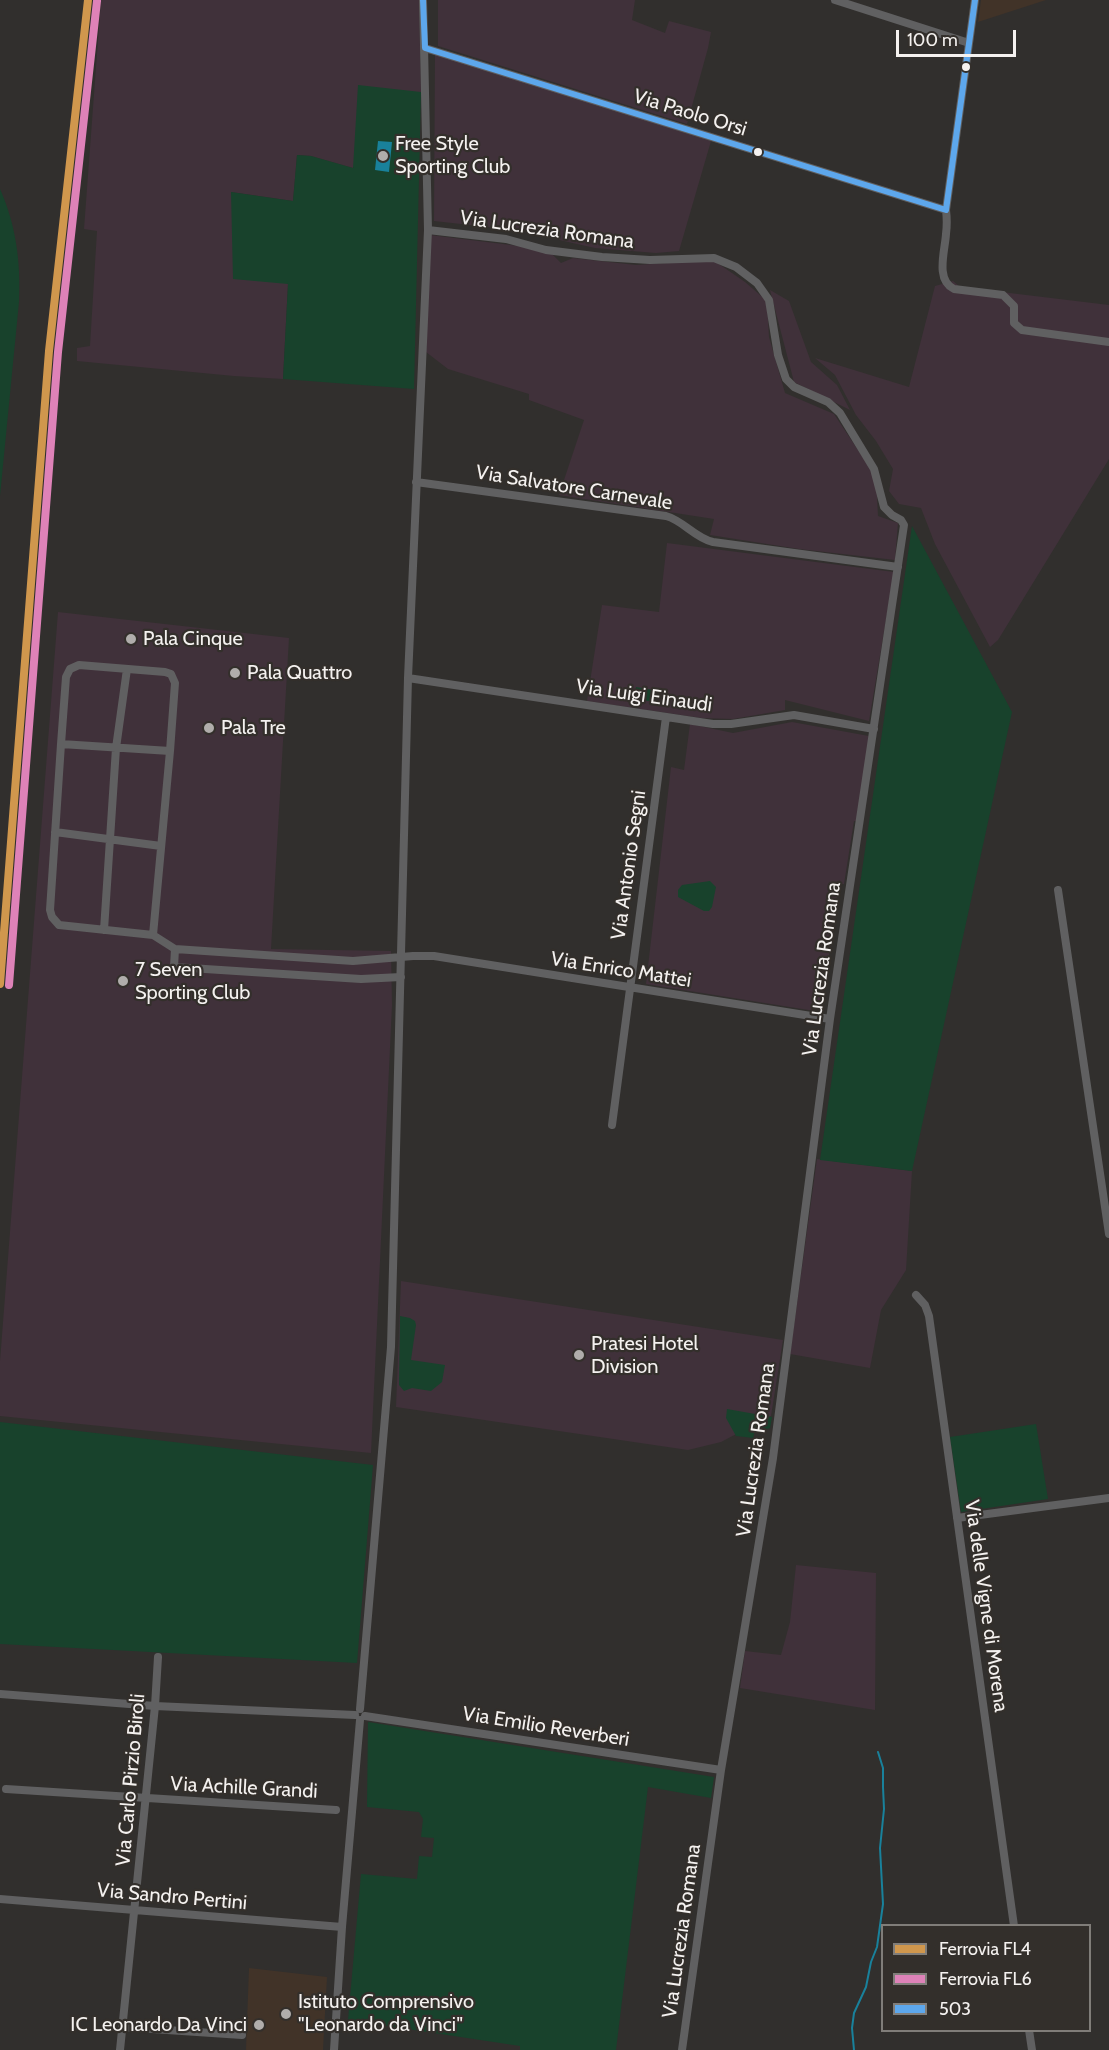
<!DOCTYPE html>
<style>
body{margin:0}
#map{position:relative;width:1109px;height:2050px;overflow:hidden;background:#312f2d;font-family:Cabin,sans-serif}
canvas{display:block}
.legend{position:absolute;left:881px;top:1924px;width:210px;height:108px;box-sizing:border-box;background:#332f2b;border:2px solid #807d79;margin:0;padding:8px 10px;list-style:none;font-size:18px;color:#f4f1ef}
.legend li{display:flex;align-items:center;gap:12px;height:30px}
.legend b{width:30px;border:2px solid #807d79}
.scale{position:absolute;left:896px;top:30px;width:120px;height:27px;box-sizing:border-box;border:3px solid #f4f1ef;border-top:0;padding-left:8px;font-size:18px;line-height:21px;white-space:nowrap;color:#f4f1ef;-webkit-text-stroke:4px #332f2b;paint-order:stroke}
</style>
<div id="map">
<canvas width="1109" height="2050"></canvas>
<ul class="legend">
<li><b style="height:8px;background:#d0974d"></b>Ferrovia FL4</li>
<li><b style="height:8px;background:#de82b8"></b>Ferrovia FL6</li>
<li><b style="height:8px;background:#5da7ec"></b>503</li>
</ul>
<div class="scale">100 m</div>
</div>
<script>
const ctx = document.querySelector('canvas').getContext('2d');
ctx.lineJoin = 'round';
function fillPath(path, color) {
  ctx.fillStyle = color;
  ctx.fill(path, 'evenodd');
}
function trace(path, color, width, dash) {
  ctx.strokeStyle = color;
  ctx.lineWidth = width;
  ctx.lineCap = dash ? 'butt' : 'round';
  ctx.setLineDash(dash || []);
  ctx.stroke(path);
}
function label(font, color, halo, rows, align = 'center') {
  ctx.font = font + ' Cabin,sans-serif';
  ctx.lineWidth = 4.5;
  ctx.setLineDash([]);
  ctx.textBaseline = 'middle';
  ctx.strokeStyle = halo;
  ctx.fillStyle = color;
  for (const [text, x, y, turn = 0] of rows) {
    ctx.save();
    ctx.translate(x, y);
    ctx.rotate((+turn || 0) * Math.PI / 180);
    ctx.textAlign = isNaN(turn) ? turn : align;
    if (halo) ctx.strokeText(text, 0, 0);
    ctx.fillText(text, 0, 0);
    ctx.restore();
  }
}
fillPath(new Path2D(`
 M101,0H419L421,92L353,168L311,156L297,155L293,201L231,192L288,284L283,379L234,376L77,361V348L90,346L97,231L84,229Z
 M438,0H635L632,20L665,33L669,21L711,32L708,48L687,124L438,46Z
 M435,53L711,141L679,251L656,253L595,248L515,230L434,221Z
 M430,235L519,246L552,254L561,263L573,258L636,265L713,260L745,282L767,301L769,337L785,393L834,414L876,477L878,516L898,523L895,560L799,549L710,535L714,519L559,495L584,420L529,400V394L448,369L426,352Z
 M953,281L960,287L1109,305V459L998,640L990,647L935,544L921,508L899,504L889,491L893,469L876,441L856,415L835,375L815,358L909,387L935,286Z
 M770,290L789,301L811,362L837,385L850,410L794,382Z
 M667,543L894,572L869,721L785,700V710L733,719L701,718L587,701L602,605L659,612Z
 M58,612L289,638L271,949L391,951L392,1005L371,1453L0,1416V1361Z
 M792,722L869,736L859,821H854L844,884H839L821,1012L646,984L671,767L684,770L690,724L733,733Z
 M817,1159L912,1171L906,1270L881,1310L870,1368L790,1354Z
 M401,1281L783,1340L771,1416L721,1442L688,1450L396,1407Z
 M796,1565L876,1573L875,1710L740,1688L745,1651L781,1655L790,1622Z`), '#40313a');
fillPath(new Path2D(`
 M981,0H1046L978,22Z
 M249,1968L327,1977L323,2050H246Z`), '#413328');
fillPath(new Path2D(`
 M358,85L421,92L414,389L283,379L288,284L233,279L231,192L293,201L297,155L311,156L353,168Z
 M0,189C16,225 21,262 19,302L0,496Z
 M912,526L1012,712L912,1171L820,1160Z
 M636,687L653,690V692H657L656,702L634,699Z
 M710,881L716,887L712,907L709,911H704L678,897V890L682,885Z
 M400,1316L410,1318L415,1321L416,1325L411,1360L445,1365L442,1382L431,1391L412,1388L404,1391L399,1385Z
 M727,1409L772,1417L770,1428L762,1431L755,1430L753,1438L736,1436L726,1418Z
 M0,1422L373,1465L357,1663L0,1644Z
 M1036,1424L1048,1499L961,1512L950,1437Z
 M368,1722L714,1777L711,1798L648,1787L616,2050H520V2046L348,2020L361,1874L417,1879L419,1856L432,1857L434,1838L421,1837L423,1819L419,1812L367,1807Z`), '#18422c');
fillPath(new Path2D(`
 M378,141L392,142L389,172L375,170Z`), '#19819b');
trace(new Path2D(`
 M854,2050L852,2028L854,2013L866,1987L871,1962L877,1947L883,1904L880,1848L884,1809L883,1787V1768L878,1752`), '#19819b', 2);
trace(new Path2D(`
 M835,0L969,43
 M975,0L946,210C947,218 947,226 946,234C945,251 935,280 954,289L1003,295L1014,306V323L1022,330L1109,342
 M425,48L946,210
 M428,230L506,239L546,250L602,257L650,260L714,258L736,267L757,283L769,300L778,355L786,379L794,387L828,402L840,413L874,469L884,507L892,515L901,520L904,525L830,1019L773,1458L721,1770L682,2050
 M416,482L666,516C684,521 695,538 713,542L898,567
 M408,678L713,724H731L794,715L874,729
 M61,744L66,677L70,669L79,665L165,672L171,674L175,683L170,751
 M55,832L161,846
 M1058,890L1109,1234
 M104,930L116,748L127,669
 M153,935L170,751L61,744L50,910L52,917L59,925L153,935L175,949L353,961L413,956H434L830,1019
 M175,949L174,967L361,979L401,977
 M612,1125L666,717
 M916,1295L925,1305L929,1316L1014,1926
 M957,1518L1109,1498
 M0,1694L155,1706L355,1715
 M360,1709L391,1347L408,678L428,230L423,0
 M365,1716L721,1770
 M6,1789L336,1810
 M0,1899L342,1927
 M122,2027L242,2035
 M1029,2030L1032,2050
 M120,2050L155,1706L158,1657
 M334,2050L342,1927L360,1720`), '#606061', 8);
trace(new Path2D(`
 M423,0L425,48L946,210L975,0`), '#5da7ec', 6);
trace(new Path2D(`
 M0,984L49,351L88,0`), '#d0974d', 8);
trace(new Path2D(`
 M9,985L58,352L97,1`), '#de82b8', 8);
for (const [x, y, r, color] of [
 [966,67,5,"#f4f1ef"],
 [758,152,5,"#f4f1ef"],
 [383,156,6,"#b0adab"],
 [131,639,6,"#b0adab"],
 [235,673,6,"#b0adab"],
 [209,728,6,"#b0adab"],
 [123,981,6,"#b0adab"],
 [579,1355,6,"#b0adab"],
 [286,2014,6,"#b0adab"],
 [259,2025,6,"#b0adab"]
]) {
  const dot = new Path2D();
  dot.arc(x, y, r, 0, 2 * Math.PI);
  ctx.fillStyle = color;
  ctx.fill(dot);
  trace(dot, '#332f2b', 2);
}
label('20px', '#f4f1ef', '#332f2b', [
 ["Via Paolo Orsi",690,113,17],
 ["Via Lucrezia Romana",547,230,8],
 ["Via Salvatore Carnevale",574,488,9],
 ["Via Luigi Einaudi",644,696,8],
 ["Via Antonio Segni",629,865,-82],
 ["Via Lucrezia Romana",822,969,-82],
 ["Via Enrico Mattei",621,970,9],
 ["Via Lucrezia Romana",756,1450,-82],
 ["Via delle Vigne di Morena",986,1606,82],
 ["Via Emilio Reverberi",546,1727,9],
 ["Via Carlo Pirzio Biroli",131,1780,-85],
 ["Via Achille Grandi",244,1788,3],
 ["Via Sandro Pertini",172,1897,5],
 ["Via Lucrezia Romana",682,1931,-82]
]);
label('20px', '#f4f1ef', '#332f2b', [
 ["Free Style",395,144],
 ["Sporting Club",395,167],
 ["Pala Cinque",143,639],
 ["Pala Quattro",247,673],
 ["Pala Tre",221,728],
 ["7 Seven",135,970],
 ["Sporting Club",135,993],
 ["Pratesi Hotel",591,1344],
 ["Division",591,1367],
 ["Istituto Comprensivo",298,2002],
 ["\"Leonardo da Vinci\"",298,2025],
 ["IC Leonardo Da Vinci",247,2025,"right"]
], 'left');
</script>
